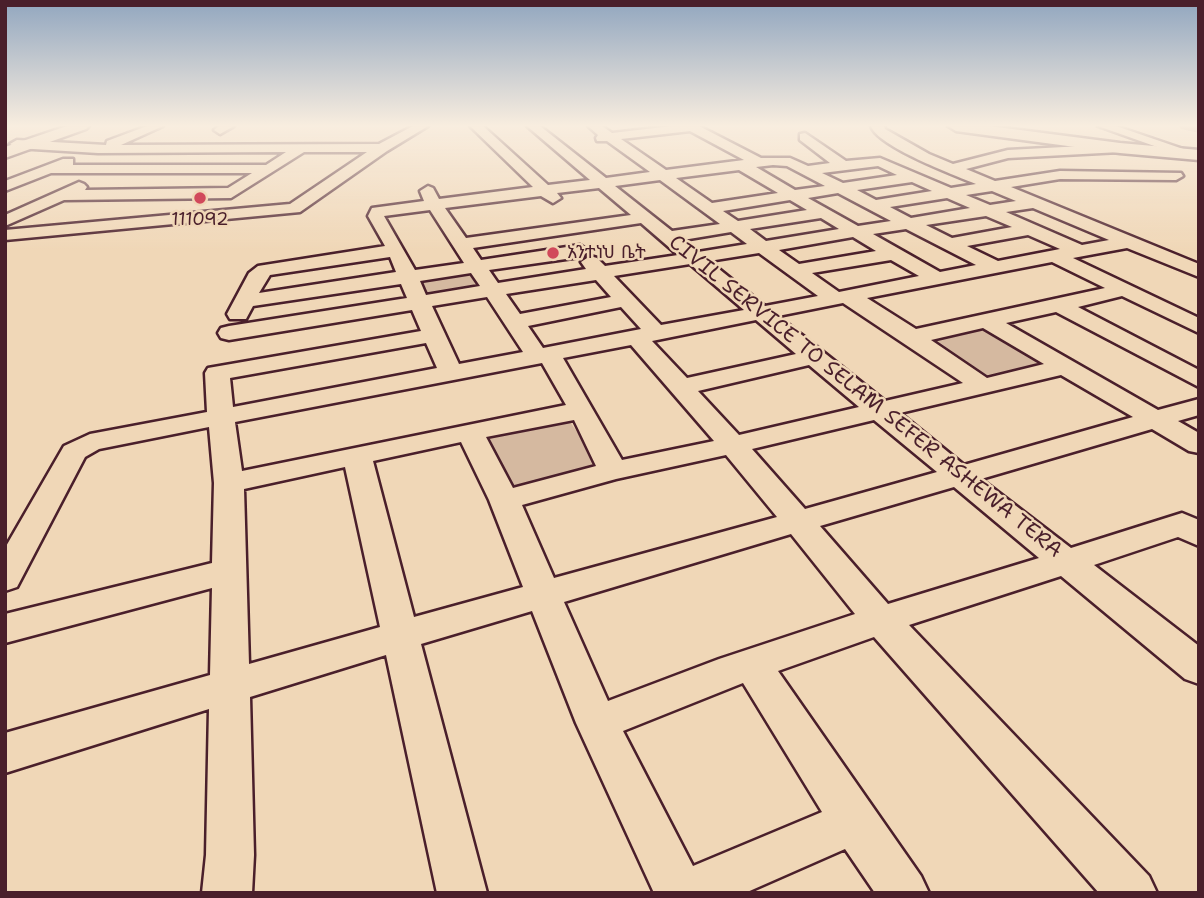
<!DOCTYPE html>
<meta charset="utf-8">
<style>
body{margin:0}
#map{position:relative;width:1204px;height:898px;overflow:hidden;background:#f0d7b7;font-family:"Shantell Sans",sans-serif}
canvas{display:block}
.frame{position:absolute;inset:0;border:7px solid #4a1f2b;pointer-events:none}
</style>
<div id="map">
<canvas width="1204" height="898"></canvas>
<div class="frame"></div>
</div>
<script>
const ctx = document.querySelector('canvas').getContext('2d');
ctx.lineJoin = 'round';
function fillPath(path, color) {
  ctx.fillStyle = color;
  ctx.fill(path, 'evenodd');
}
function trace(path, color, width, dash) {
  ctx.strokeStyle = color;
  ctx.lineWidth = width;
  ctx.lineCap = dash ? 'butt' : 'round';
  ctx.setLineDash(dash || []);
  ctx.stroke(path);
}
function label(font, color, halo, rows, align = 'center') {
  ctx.font = font + ' "Shantell Sans","Noto Sans Ethiopic",sans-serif';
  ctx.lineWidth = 5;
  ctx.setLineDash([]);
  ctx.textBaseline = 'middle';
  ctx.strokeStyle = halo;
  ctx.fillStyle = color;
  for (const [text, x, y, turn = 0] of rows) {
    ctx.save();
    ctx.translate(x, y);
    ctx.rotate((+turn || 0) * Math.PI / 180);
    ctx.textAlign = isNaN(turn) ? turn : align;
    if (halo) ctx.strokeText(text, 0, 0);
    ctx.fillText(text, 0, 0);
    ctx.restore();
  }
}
fillPath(new Path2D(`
 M470,269L482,291L423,302L411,278Z
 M985,326L1055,367L977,385L911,341Z
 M564,413L601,467L508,492L481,434Z`), '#d5b9a0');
fillPath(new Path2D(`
 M1179,126H1199V133L1181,129Z`), '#b09181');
const minor = new Path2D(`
 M147,126H163L121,145L379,144L413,126H428L387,151L300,212L5,240V230L290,204L367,152H304L231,198L64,200L5,226V215L79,182L84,184L87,187L85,190L228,188L252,173H51L5,191V181L63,159H73V165H266L286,152L98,153L17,148L10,144L17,140L106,145L107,141Z
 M219,126H234L220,134L214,130Z
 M470,126H483L548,185L590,180L527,126H540L606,178L650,172L607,141H597L596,138L598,135L588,126H602L612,133L672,126H699L761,158H790L808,166L830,163L800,140V134L805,133L846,161L880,158L951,188L976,184C954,175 877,146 871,126H884L885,129L929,154L953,164L1008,150L1120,144L1127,148L1120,152L1008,158L966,169L995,181L1060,171L1181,173L1183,176L1176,180L1060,179L1011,187L1199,264V277L1127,248L1073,258L1199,318V333L1122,296L1078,307L1199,370V387L1056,312L1006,323L1158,410L1199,399V415L1178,421L1199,433V453L1189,451L1152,429L981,479L1071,548L1182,513L1199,520V546L1178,537L1094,565L1199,646V684L1185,679L1061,576L909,625L1149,876L1157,893H1099L874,637L778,671L921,876L929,893H875L845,849L745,893H654L576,723L532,611L421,644L487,893H437L386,655L250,697L254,855L252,893H202L206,855L209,709L5,773V733L210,675L212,588L5,643V614L212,563L214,483L209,427L99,449L85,457L17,587L5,591V548L64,446L90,434L207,412L205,373L208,368L421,331L412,310L229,340L221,338L218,333L221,328L229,326L407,298L401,284L253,306L246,319H230L227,314L249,273L258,266L385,246L368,216L372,208L424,201L420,191L428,186L433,188L439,199L533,187ZM690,131L744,160L666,170L621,139ZM773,165L787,166L825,186L795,190L756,167ZM878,166L897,175L843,183L822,173ZM739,170L778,193L712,203L676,178ZM660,180L720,224L672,231L615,186ZM912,182L932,191L876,200L857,190ZM599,188L631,215L466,238L445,208L541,196L553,203L561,198L557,193ZM992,191L1016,201L990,205L966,195ZM838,193L891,221L858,226L808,198ZM947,198L970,208L911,218L890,207ZM790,200L807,210L738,221L723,211ZM1033,208L1109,240L1082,245L1006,212ZM430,210L464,263L415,270L384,216ZM986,216L1012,227L952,238L926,225ZM821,218L839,229L766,241L750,229ZM641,223L678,255L605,266L597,258L590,256L581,262L586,269L498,283L489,270L580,257L589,251L580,245L481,260L473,248ZM906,229L976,265L940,272L873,234ZM731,232L747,244L698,252L683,240ZM1028,235L1060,249L998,261L967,246ZM853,237L876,251L799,264L779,250ZM759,253L818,296L765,306L709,261ZM390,257L396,272L259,293L270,275ZM891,260L919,276L839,292L812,273ZM1052,262L1105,288L916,329L867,298ZM690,264L744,310L661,325L614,276ZM471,273L480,286L426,295L420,281ZM596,280L611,297L520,314L506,294ZM487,297L523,352L459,364L432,306ZM843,303L963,383L885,401L778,316ZM621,307L641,329L543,348L528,326ZM756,320L796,354L687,378L652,341ZM983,328L1044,364L987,378L931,340ZM426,343L437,368L233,407L230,378ZM631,345L714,441L622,460L563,358ZM542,363L566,405L242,471L235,422ZM809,365L859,407L739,435L698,391ZM1061,375L1133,417L964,465L900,413ZM574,420L596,466L513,488L486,437ZM874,420L937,472L805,509L752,449ZM461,442L489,500L523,587L414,617L373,461ZM726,455L777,517L554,578L522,505L616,479ZM345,467L380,627L249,664L244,489ZM954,487L1039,558L888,604L820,526ZM791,534L855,614L719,659L608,701L564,602ZM743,683L822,812L693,866L623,731Z
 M1098,126H1116L1186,150L1184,153H1174Z`);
const major = new Path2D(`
 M67,126H89L86,129L5,158V147Z
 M948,126H989L1120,143L1199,150V160L1120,153L956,131Z`);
trace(minor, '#4a1f2b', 5);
trace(major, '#4a1f2b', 5);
fillPath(minor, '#f0d7b7');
fillPath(major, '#f0d7b7');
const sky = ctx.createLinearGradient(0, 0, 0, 251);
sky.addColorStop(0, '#91a6bf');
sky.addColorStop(0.5, '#f8eddf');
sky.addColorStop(1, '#f8eddf00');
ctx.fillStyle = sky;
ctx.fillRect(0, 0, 1204, 251);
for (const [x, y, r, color] of [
 [200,198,7,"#d1495b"],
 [553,253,7,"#d1495b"]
]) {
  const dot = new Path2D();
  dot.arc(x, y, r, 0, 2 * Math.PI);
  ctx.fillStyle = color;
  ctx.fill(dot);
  trace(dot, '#f0d7b7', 2.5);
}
label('18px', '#4a1f2b', '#f0d7b7', [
 ["111092",200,220],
 ["አንተነህ ቤት",567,253,"left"]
]);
label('21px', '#4a1f2b', '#f0d7b7', [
 ["CIVIL SERVICE TO SELAM SEFER ASHEWA TERA",865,397,39]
]);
</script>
